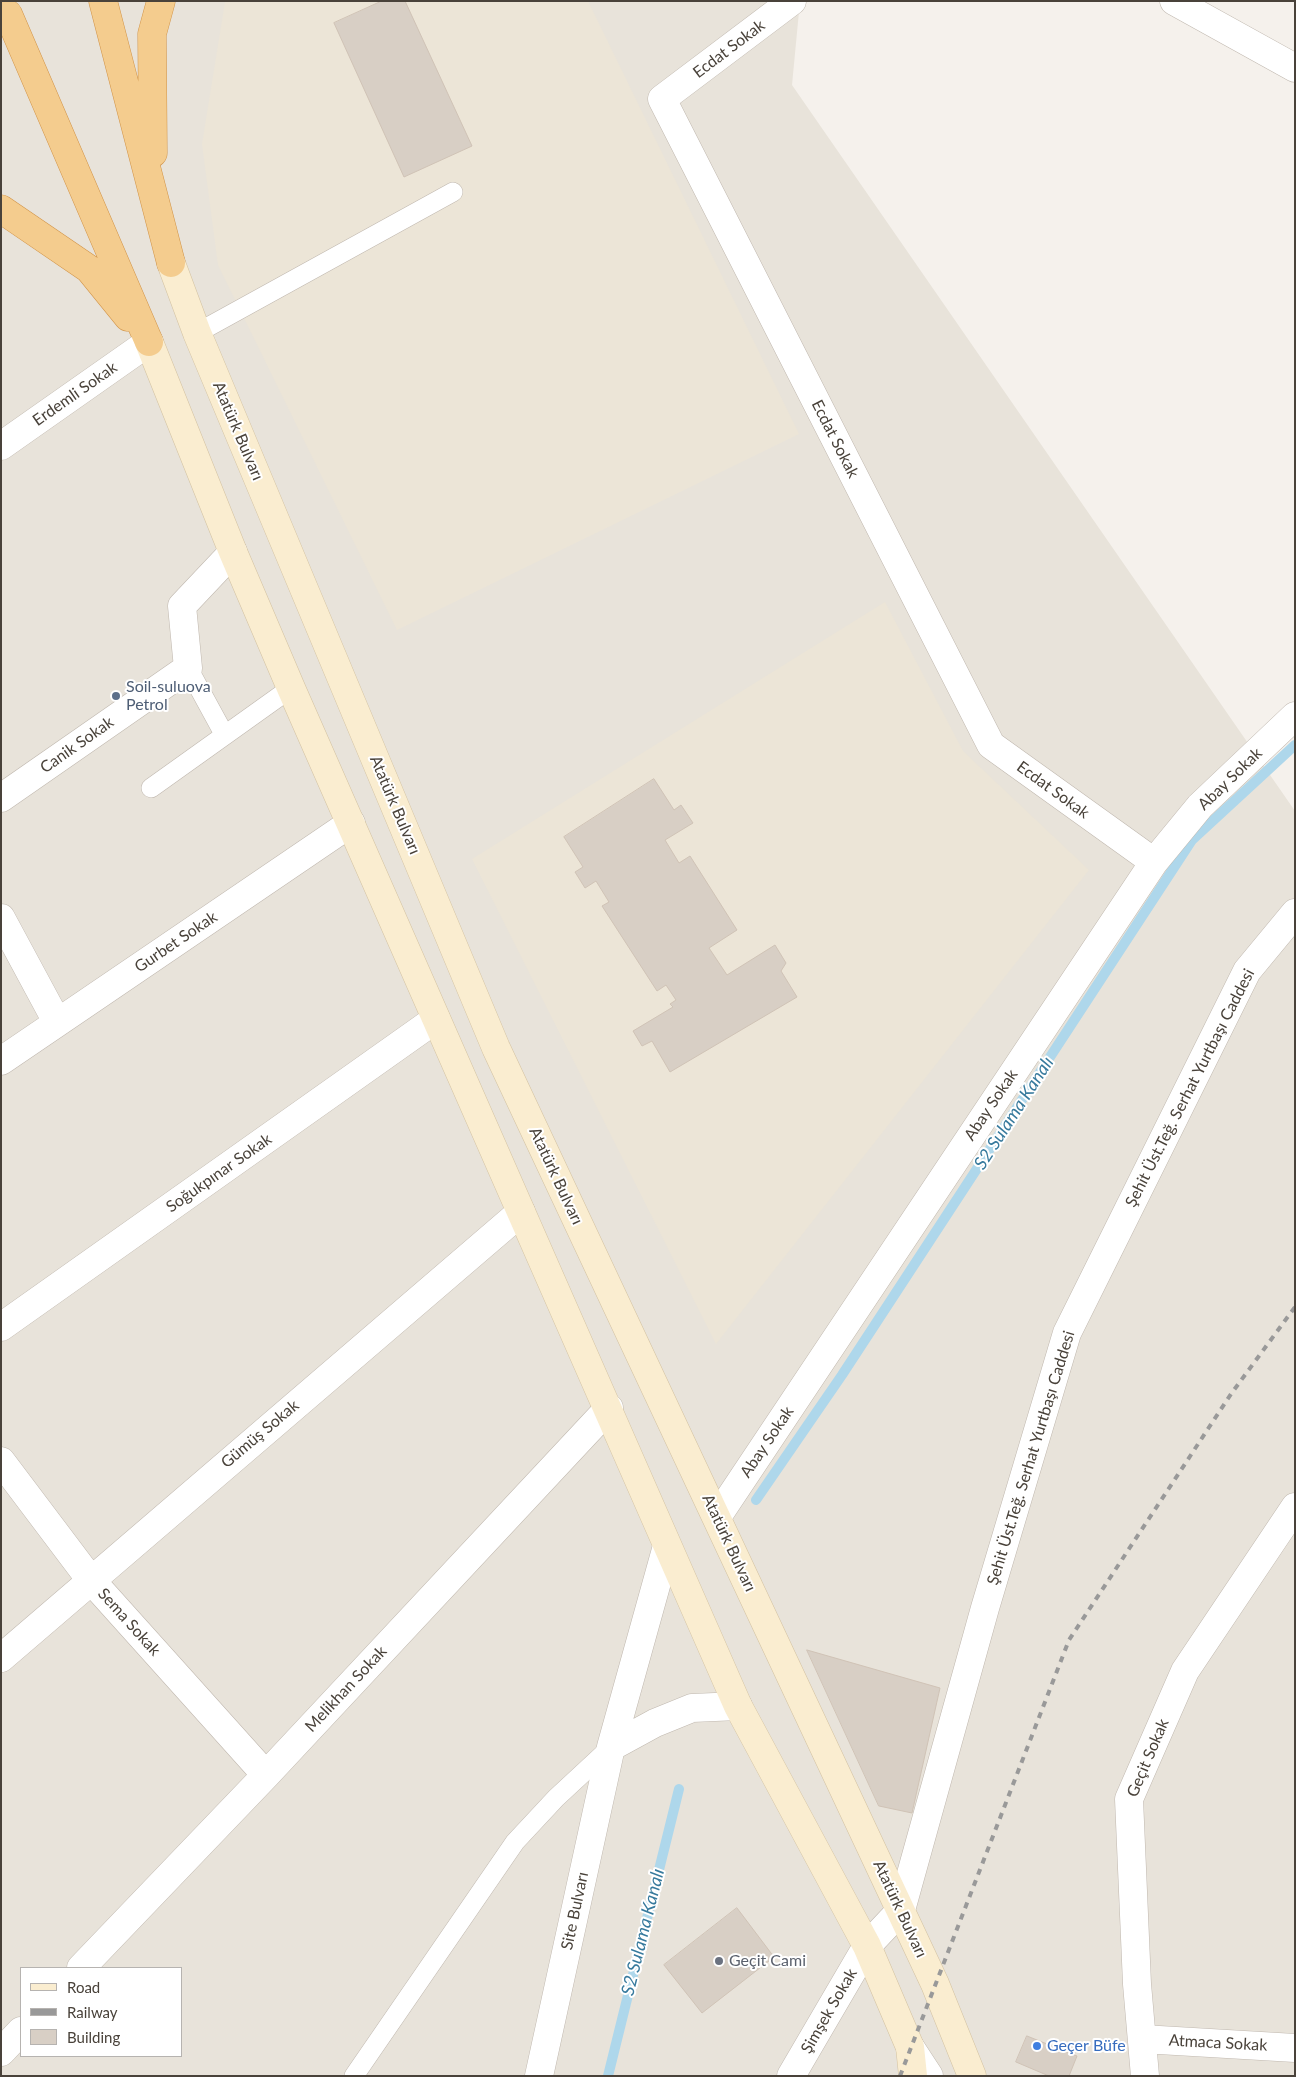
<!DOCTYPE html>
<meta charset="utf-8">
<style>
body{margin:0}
#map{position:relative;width:1296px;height:2077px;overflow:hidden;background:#f5f1ec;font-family:Lato,sans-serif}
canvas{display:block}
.frame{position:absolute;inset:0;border:2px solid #49423a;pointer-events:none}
.legend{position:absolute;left:20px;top:1967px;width:162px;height:90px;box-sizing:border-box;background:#fff;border:1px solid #b6b3b0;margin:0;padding:6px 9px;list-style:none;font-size:15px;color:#49423a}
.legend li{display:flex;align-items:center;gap:10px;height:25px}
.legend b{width:25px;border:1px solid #b6b3b0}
</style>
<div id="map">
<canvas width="1296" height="2077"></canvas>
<div class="frame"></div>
<ul class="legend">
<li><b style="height:6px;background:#faedd0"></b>Road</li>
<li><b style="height:6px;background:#999"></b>Railway</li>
<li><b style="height:14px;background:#d8cfc5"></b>Building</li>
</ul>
</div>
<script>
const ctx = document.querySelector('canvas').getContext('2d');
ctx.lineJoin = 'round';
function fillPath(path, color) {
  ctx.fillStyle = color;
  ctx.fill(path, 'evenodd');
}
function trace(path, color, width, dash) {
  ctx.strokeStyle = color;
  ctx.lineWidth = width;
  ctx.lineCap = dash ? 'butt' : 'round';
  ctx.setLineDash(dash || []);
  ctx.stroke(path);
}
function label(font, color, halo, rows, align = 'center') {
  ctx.font = font + ' Lato,sans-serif';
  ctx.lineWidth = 4;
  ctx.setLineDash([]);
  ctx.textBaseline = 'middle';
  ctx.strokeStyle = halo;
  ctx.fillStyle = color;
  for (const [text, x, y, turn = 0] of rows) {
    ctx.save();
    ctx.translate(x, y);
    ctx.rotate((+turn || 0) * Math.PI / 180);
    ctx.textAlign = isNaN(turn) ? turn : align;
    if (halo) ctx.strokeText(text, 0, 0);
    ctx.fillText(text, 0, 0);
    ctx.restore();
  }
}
fillPath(new Path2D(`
 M1,1H800L792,85L1295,811V2076H1ZM21,1968H181V2056H21Z`), '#e8e3da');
fillPath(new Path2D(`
 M227,1H588L799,434L397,630L218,265L202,144L225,2Z
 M885,602L963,751L1089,870L716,1344L472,859Z`), '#ece5d7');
trace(new Path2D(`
 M756,1500L842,1375L1192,840L1295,745
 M608,2076L679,1789`), '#aed7eb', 10);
const building = new Path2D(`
 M382,1H405L472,146L404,177L334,23Z
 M654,779L674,810L681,805L693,823L665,840L679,863L690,856L737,930L709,948L727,975L775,945L786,963L781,971L797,997L670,1072L652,1041L642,1046L633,1031L673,1007L670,1004L676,1000L666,985L657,991L602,906L609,902L596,881L585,888L575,872L583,867L564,837Z
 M807,1650L940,1688L912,1813L879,1806Z
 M737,1908L774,1957L702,2013L664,1965Z
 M1027,2036L1077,2056L1069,2076H1049L1016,2062Z`);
fillPath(building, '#d8cfc5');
trace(building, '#d0c3b6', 1);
const service = new Path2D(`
 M197,333L453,192
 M188,668L224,734
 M151,788L291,688
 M354,2076L515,1842L556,1798L611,1747`);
const minor = new Path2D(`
 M792,1L662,99L991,745L1154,862
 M1174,1L1295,68
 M1,446L149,342
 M1,798L188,668L182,606L233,552
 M1,918L57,1022
 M1,1061L351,823
 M1,1327L436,1019
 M1,1461L90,1579L266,1775
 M717,1517L1154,862L1200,806L1295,716
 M1,1658L521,1212
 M81,1968L266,1775L609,1408
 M1142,2039L1295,2048
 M1,2052L21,2031
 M791,2076L867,1946
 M1145,2076L1137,1984L1129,1799L1185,1671L1295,1507`);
const tertiary = new Path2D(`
 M611,1747L655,1723L692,1708L738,1706
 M867,1946L901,1910L985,1608L1067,1333L1247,971L1295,913
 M910,2047L929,2076
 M539,2076L611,1747L667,1546`);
const secondary = new Path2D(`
 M171,263L197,333L496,1048L935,1984L972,2076
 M149,342L233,552L291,688L738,1706L867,1946L910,2047L913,2076`);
const trunk = new Path2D(`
 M103,1L171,263
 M1,10L8,14L149,342
 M153,153L152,34L161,1
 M1,209L89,269L128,317`);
trace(service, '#c0b8af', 20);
trace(minor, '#c0b8af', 29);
trace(tertiary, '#c0b8af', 29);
trace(secondary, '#d3c2a1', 29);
trace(trunk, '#d19449', 29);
trace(service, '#fff', 19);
trace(minor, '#fff', 28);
trace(tertiary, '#fff', 28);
trace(secondary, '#faedd0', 28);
trace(trunk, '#f4cc8e', 28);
trace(new Path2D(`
 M900,2076L1069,1640L1231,1394L1295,1307`), '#999', 4, [6, 6]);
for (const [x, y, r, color] of [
 [116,696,5,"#5c6f8a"],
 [719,1961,5,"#6b7280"],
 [1037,2046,5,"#3f7fe0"]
]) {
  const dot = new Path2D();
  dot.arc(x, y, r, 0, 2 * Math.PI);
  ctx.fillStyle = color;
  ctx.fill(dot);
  trace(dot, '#fff', 2);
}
label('16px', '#49423a', '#fff', [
 ["Ecdat Sokak",729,49,-37],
 ["Erdemli Sokak",75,394,-35],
 ["Atatürk Bulvarı",238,431,67],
 ["Ecdat Sokak",835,439,63],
 ["Canik Sokak",77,745,-35],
 ["Abay Sokak",1230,779,-44],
 ["Ecdat Sokak",1053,790,36],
 ["Atatürk Bulvarı",395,805,67],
 ["Gurbet Sokak",176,942,-34],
 ["Şehit Üst.Teğ. Serhat Yurtbaşı Caddesi",1190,1088,-63],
 ["Abay Sokak",991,1105,-56],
 ["Soğukpınar Sokak",219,1173,-35],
 ["Atatürk Bulvarı",556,1176,65],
 ["Gümüş Sokak",260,1434,-40],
 ["Abay Sokak",767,1442,-56],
 ["Şehit Üst.Teğ. Serhat Yurtbaşı Caddesi",1031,1458,-73],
 ["Atatürk Bulvarı",729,1543,65],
 ["Sema Sokak",129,1622,48],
 ["Melikhan Sokak",346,1689,-47],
 ["Geçit Sokak",1148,1758,-67],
 ["Atatürk Bulvarı",900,1909,65],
 ["Site Bulvarı",575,1911,-78],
 ["Şimşek Sokak",829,2011,-60],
 ["Atmaca Sokak",1218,2043,3]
]);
label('16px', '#4e5e75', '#fff', [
 ["Soil-suluova",126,687],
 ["Petrol",126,705]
], 'left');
label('16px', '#5b616d', '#fff', [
 ["Geçit Cami",729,1961]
], 'left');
label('16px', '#366cbe', '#fff', [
 ["Geçer Büfe",1047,2046]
], 'left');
label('italic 18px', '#377a9d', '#fff', [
 ["S2 Sulama Kanalı",1014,1113,-57],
 ["S2 Sulama Kanalı",643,1932,-76]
]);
</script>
